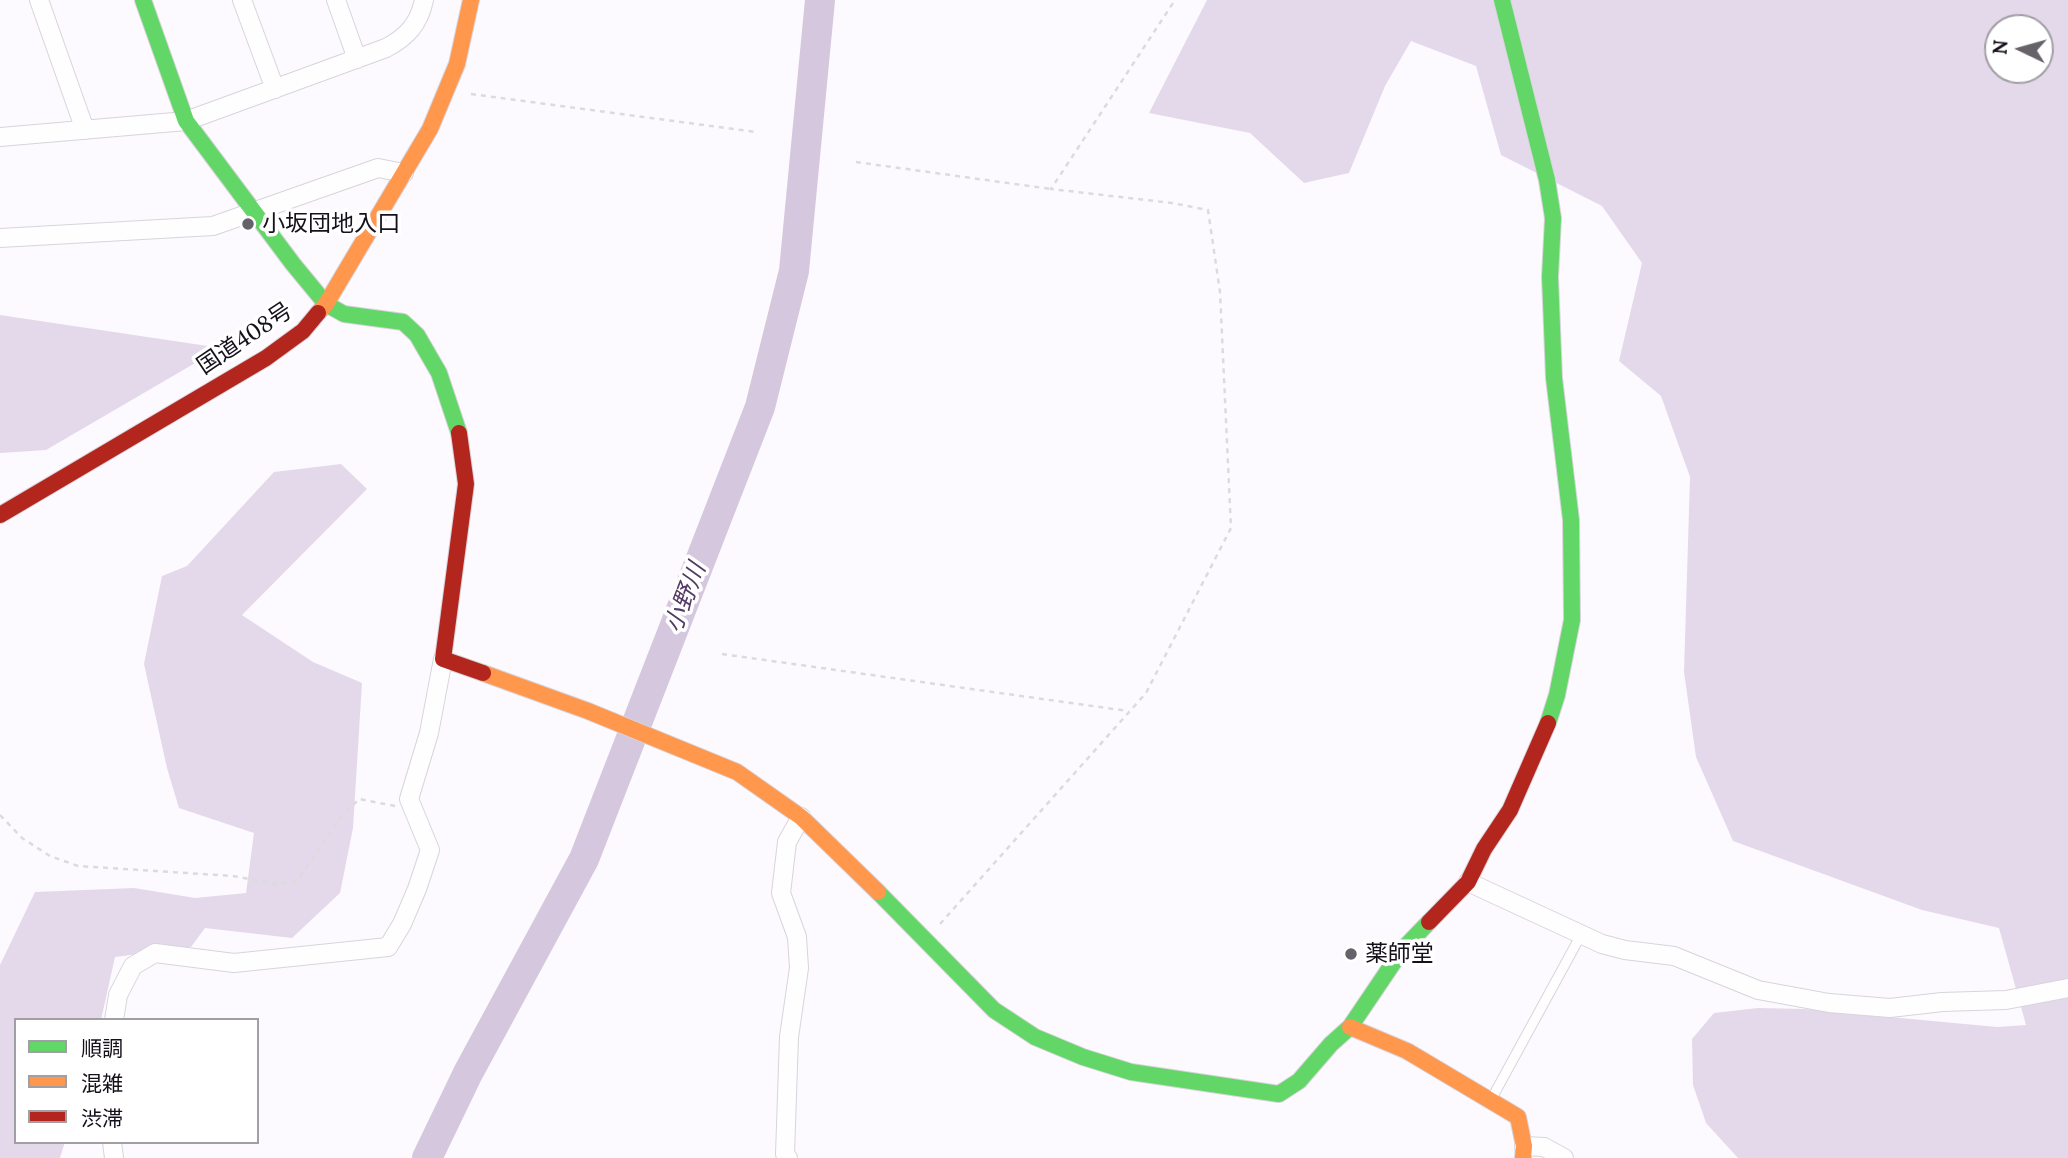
<!DOCTYPE html>
<meta charset="utf-8">
<style>
body{margin:0}
#map{position:relative;width:2068px;height:1158px;overflow:hidden;background:#fcfafe;font-family:Lora,"Noto Sans JP",serif}
canvas{display:block}
.legend{position:absolute;left:14px;top:1018px;width:245px;height:126px;box-sizing:border-box;background:#fff;border:2px solid #a19fa3;margin:0;padding:9px 12px;list-style:none;font-size:21px;color:#151019}
.legend li{display:flex;align-items:center;gap:14px;height:35px}
.legend b{width:35px;border:2px solid #a19fa3}
.north{position:absolute;left:1984px;top:14px;width:70px;height:70px;box-sizing:border-box;background:#fff;border:2px solid #a19fa3;border-radius:50%;rotate:275deg;font-size:19px;font-weight:700;line-height:28px;text-align:center;color:#151019}
.north::after{content:'';display:block;margin:auto;width:24px;height:32px;background:#666269;clip-path:polygon(50% 0,100% 100%,50% 72%,0 100%)}
</style>
<div id="map">
<canvas width="2068" height="1158"></canvas>
<ul class="legend">
<li><b style="height:9px;background:#63d668"></b>順調</li>
<li><b style="height:9px;background:#ff974d"></b>混雑</li>
<li><b style="height:9px;background:#b3261e"></b>渋滞</li>
</ul>
<div class="north">N</div>
</div>
<script>
const ctx = document.querySelector('canvas').getContext('2d');
ctx.lineJoin = 'round';
function fillPath(path, color) {
  ctx.fillStyle = color;
  ctx.fill(path, 'evenodd');
}
function trace(path, color, width, dash) {
  ctx.strokeStyle = color;
  ctx.lineWidth = width;
  ctx.lineCap = dash ? 'butt' : 'round';
  ctx.setLineDash(dash || []);
  ctx.stroke(path);
}
function label(font, color, halo, rows, align = 'center') {
  ctx.font = font + ' Lora,"Noto Sans JP",serif';
  ctx.lineWidth = 7;
  ctx.setLineDash([]);
  ctx.textBaseline = 'middle';
  ctx.strokeStyle = halo;
  ctx.fillStyle = color;
  for (const [text, x, y, turn = 0] of rows) {
    ctx.save();
    ctx.translate(x, y);
    ctx.rotate((+turn || 0) * Math.PI / 180);
    ctx.textAlign = isNaN(turn) ? turn : align;
    if (halo) ctx.strokeText(text, 0, 0);
    ctx.fillText(text, 0, 0);
    ctx.restore();
  }
}
fillPath(new Path2D(`
 M1207,0H2068V1158H1738L1706,1123L1693,1085L1692,1039L1714,1013L1758,1008L1804,1009L1997,1027L2026,1025L1999,928L1922,910L1733,841L1696,757L1684,672L1690,477L1661,396L1619,361L1642,263L1602,206L1501,155L1476,66L1411,41L1385,86L1349,173L1304,183L1250,133L1149,113ZM1998,28H2040V70H1998Z
 M0,315L221,348L46,450L0,453Z
 M341,464L367,489L242,615L313,662L362,683L353,828L340,893L292,938L205,928L191,947L115,957L101,1020H16V1142H65L60,1158H0V965L35,892L134,888L195,898L246,893L254,833L179,808L167,768L144,664L162,576L187,566L274,472Z`), '#e4d9eb');
trace(new Path2D(`
 M427,1158L468,1073L584,859L760,407L794,271L820,0`), '#d5c8de', 30);
const lane = new Path2D(`
 M1492,1098L1581,935`);
const street = new Path2D(`
 M39,0L85,130
 M242,0L275,89
 M336,0L357,59
 M0,137L186,121L386,48C407,37 419,24 424,0
 M0,238L213,226L378,168L404,173
 M1468,882L1602,944L1625,950L1674,956L1758,990L1829,1003L1890,1008L1942,1002L2006,1000L2068,988
 M114,1020L118,995L133,966L155,953L234,963L388,947L402,924L417,889L430,850L409,799L429,733L443,659
 M112,1142L114,1158
 M1524,1146L1544,1147L1564,1158
 M788,1158L785,1154L789,1037L799,968L797,937L781,893L787,842L801,817`);
const fast = new Path2D(`
 M143,0L186,121L293,264L326,304L344,314L403,322L417,335L439,373L459,433
 M1502,0L1547,180L1553,218L1550,277L1554,378L1571,520L1572,620L1557,695L1548,723
 M878,892L994,1010L1035,1037L1083,1057L1131,1072L1279,1094L1299,1081L1331,1044L1350,1027L1402,950L1429,922`);
const slow = new Path2D(`
 M318,313L326,304L430,129L457,64L471,0
 M483,673L588,711L737,772L801,817L878,892
 M1350,1027L1407,1051L1518,1117L1524,1146L1523,1158`);
const jam = new Path2D(`
 M459,433L466,484L443,659L483,673
 M0,515L266,358L303,331L318,313
 M1429,922L1468,882L1484,849L1510,810L1548,723`);
trace(lane, '#d8d4db', 11);
trace(street, '#d8d4db', 20);
trace(fast, '#d8d4db', 18);
trace(slow, '#d8d4db', 18);
trace(jam, '#d8d4db', 18);
trace(new Path2D(`
 M471,94L756,132
 M856,162L1051,189
 M722,654L1128,711
 M0,815L22,838L50,856L78,866L233,876L277,884L297,881L342,816L359,799L395,806
 M940,924L1146,693L1231,528L1220,292L1208,210L1172,203L1051,189L1175,0`), '#dcdbdc', 2.5, [5, 5]);
trace(lane, '#fffeff', 9);
trace(street, '#fffeff', 18);
trace(fast, '#63d668', 16);
trace(slow, '#ff974d', 16);
trace(jam, '#b3261e', 16);
for (const [x, y, r, color] of [
 [248,224,7,"#666269"],
 [1351,954,7,"#666269"]
]) {
  const dot = new Path2D();
  dot.arc(x, y, r, 0, 2 * Math.PI);
  ctx.fillStyle = color;
  ctx.fill(dot);
  trace(dot, '#fff', 2.5);
}
label('23px', '#151019', '#fff', [
 ["小坂団地入口",262,224],
 ["薬師堂",1365,954]
], 'left');
label('23px', '#151019', '#fff', [
 ["国道408号",245,339,-34]
]);
label('italic 24px', '#543a64', '#fff', [
 ["小野川",686,598,-69]
]);
</script>
